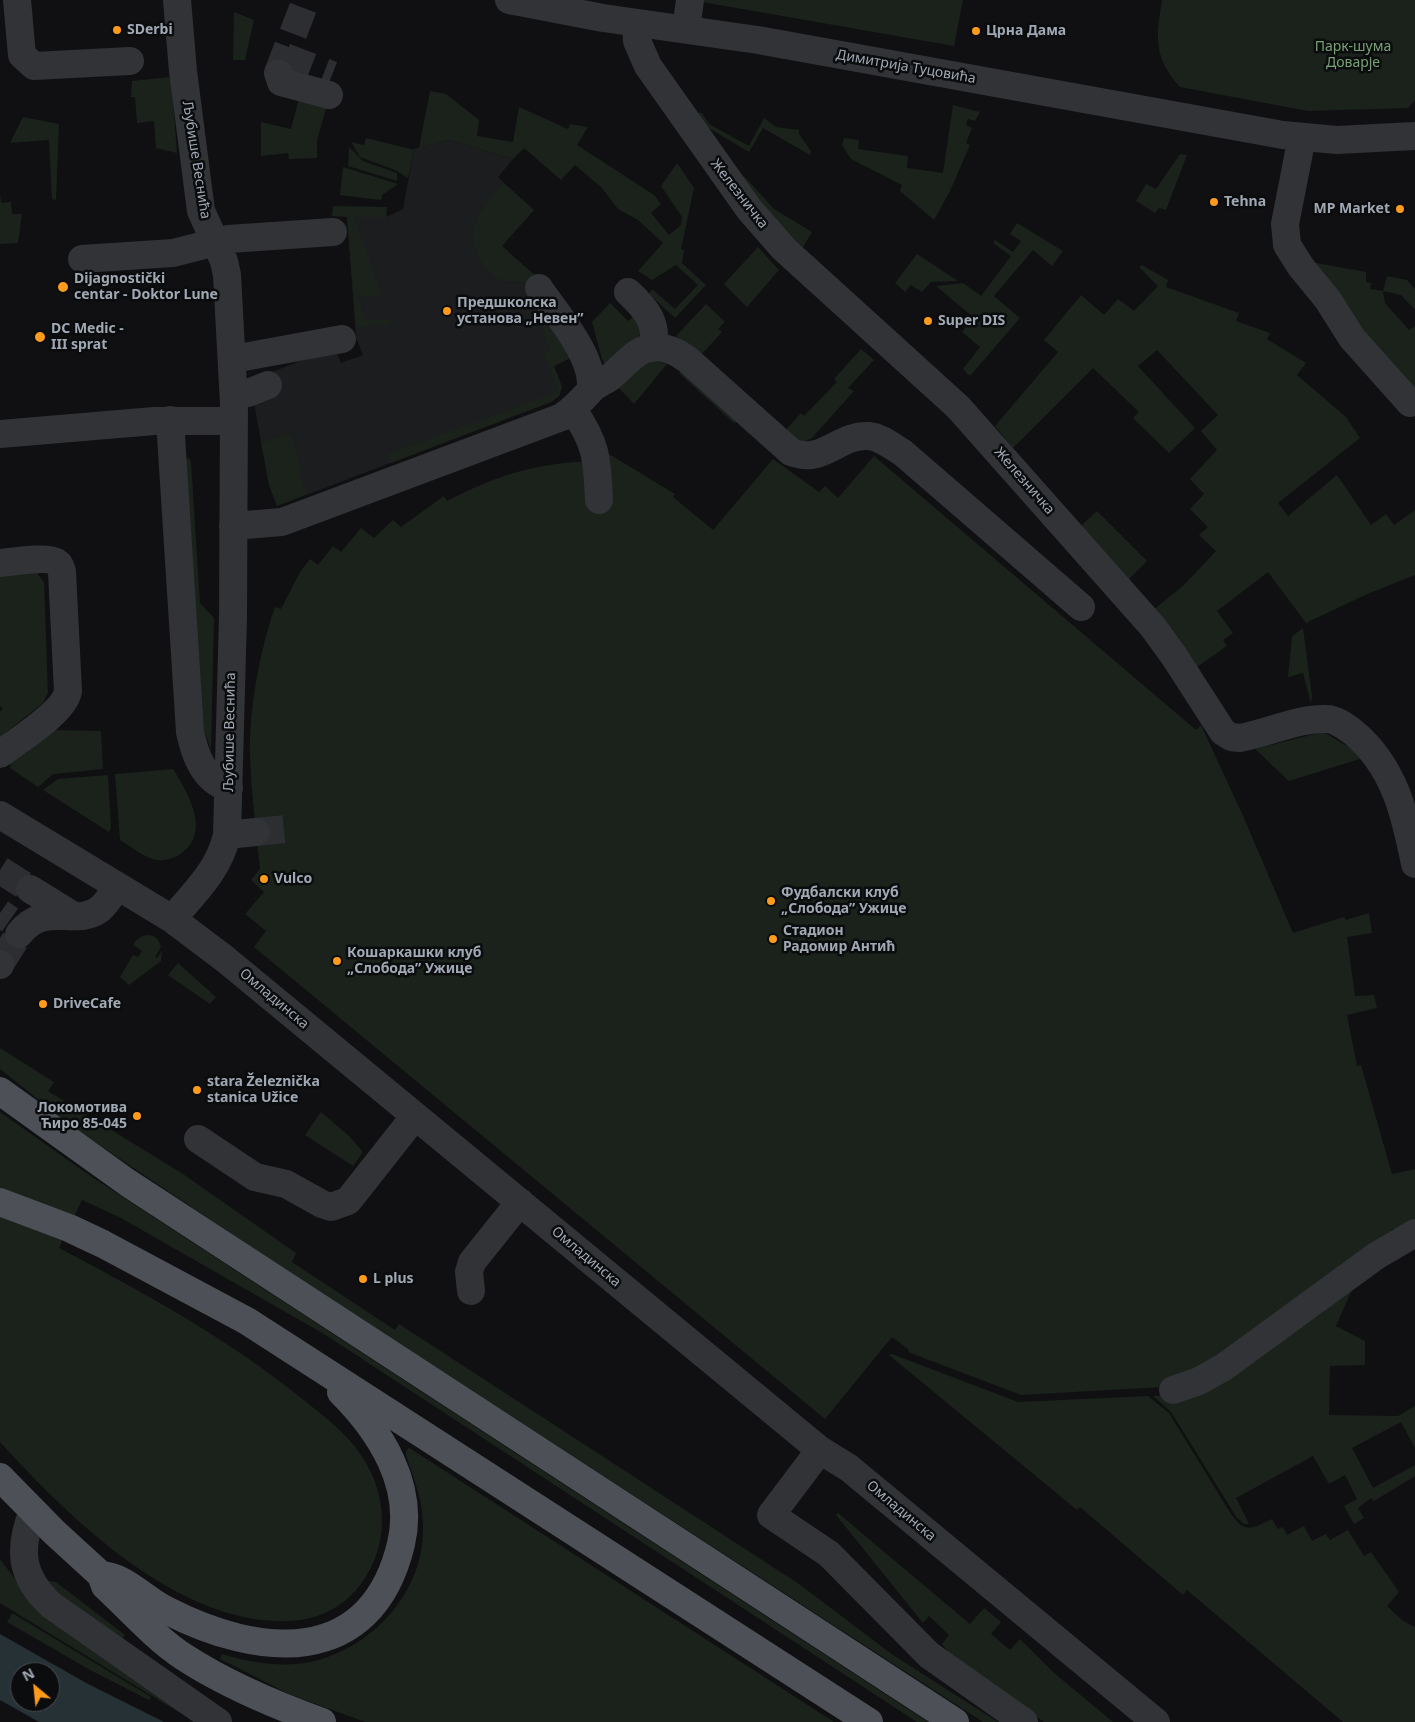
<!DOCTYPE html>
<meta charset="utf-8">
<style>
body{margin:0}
#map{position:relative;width:1415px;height:1722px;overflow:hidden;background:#101012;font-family:"Noto Sans",sans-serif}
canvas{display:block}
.north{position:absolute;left:10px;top:1662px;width:50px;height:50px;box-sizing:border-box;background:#0b0c0d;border:1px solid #474a50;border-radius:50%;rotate:332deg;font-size:14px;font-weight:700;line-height:20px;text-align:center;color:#a0a8b4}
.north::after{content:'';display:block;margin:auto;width:18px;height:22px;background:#fe9a1c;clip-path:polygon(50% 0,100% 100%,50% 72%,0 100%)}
</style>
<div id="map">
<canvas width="1415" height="1722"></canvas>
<div class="north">N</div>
</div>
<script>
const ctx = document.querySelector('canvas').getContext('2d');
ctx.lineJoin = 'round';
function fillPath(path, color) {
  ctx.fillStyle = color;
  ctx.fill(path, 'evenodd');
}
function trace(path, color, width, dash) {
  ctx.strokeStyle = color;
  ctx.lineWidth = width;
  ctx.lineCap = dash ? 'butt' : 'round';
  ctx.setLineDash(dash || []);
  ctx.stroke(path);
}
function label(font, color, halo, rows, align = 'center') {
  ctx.font = font + ' "Noto Sans",sans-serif';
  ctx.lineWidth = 5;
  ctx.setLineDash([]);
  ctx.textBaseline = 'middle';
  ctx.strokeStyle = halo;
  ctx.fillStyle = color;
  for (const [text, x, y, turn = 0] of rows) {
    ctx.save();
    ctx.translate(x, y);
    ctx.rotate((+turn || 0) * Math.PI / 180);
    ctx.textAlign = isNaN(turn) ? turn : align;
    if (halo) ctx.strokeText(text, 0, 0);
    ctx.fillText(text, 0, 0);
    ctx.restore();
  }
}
fillPath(new Path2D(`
 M449,140L513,159L498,177L503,182L480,217L507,282L523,283L570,358L554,366L562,387L559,396L551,402L277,506L269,485L254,403L264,375L335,348L341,363L363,355L356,337L347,216L386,217L403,209L414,149Z`), '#1c1d1f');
fillPath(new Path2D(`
 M702,0H963L954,46L702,2Z
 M1162,0H1415V100L1408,108L1308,111L1180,87C1153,57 1156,37 1162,0Z
 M234,12L254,20L245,60H233Z
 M171,77L177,153L156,148L154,121L137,123L135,97H131L132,81Z
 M430,91L446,94L479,120L477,136L513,142L519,107L568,129L570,124L588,127L577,145L654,195L661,204L651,213L669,235L681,225L682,217L661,186L677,163L694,188L681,249L684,250L682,263L706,285L675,318L649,294L652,289L675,309L698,285L676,265L652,280L638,271L663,243L638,220L618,209L602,188L575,165L561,180L524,148L513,159L449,140L419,148Z
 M300,94L328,102L317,140V158L289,159L288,153L261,156V122L291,129Z
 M953,105L980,112L975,121L968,119L966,125L972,128L966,143L970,145L950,191L934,220L900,191L902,185L851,159L842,145L844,138L859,140L858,149L908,156L907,168L943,173Z
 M696,112L702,113L709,124L749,146L764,118L776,127L799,130V134L811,151L810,155L763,128L749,152L707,127Z
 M23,117L59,124L56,200L52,199L49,140L10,143Z
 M366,138L414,150L408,178L395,170L360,157L351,142L364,145Z
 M349,147L363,161L397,173V181L348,166Z
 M1180,154L1187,155L1166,210L1159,208L1155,213L1136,201L1146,184L1156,189Z
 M343,167L398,184L382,195L381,200L340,195Z
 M738,175L745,177L774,209L812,232L803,247L791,238Z
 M503,182L534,210L502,246L530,271L547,283L530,294L570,358L554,366L562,387L559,396L551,402L391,463L387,454L558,392L544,353L550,351L527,289L523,283C514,282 504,283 496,277C482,268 471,245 474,229C477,213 494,196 503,182Z
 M0,192L1,203L11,202L12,214H22L18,243L0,244Z
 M333,206L387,207L386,217H354L382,295L358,297L365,320L390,319L391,324L356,327L347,217L332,216Z
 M1017,223L1063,251L1052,266L1033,250L994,296L1020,318L970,376L963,369L980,347L962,332L973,317L936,286L963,283L981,296L1011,256L993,243L995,240L1013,252L1021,241L1010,234Z
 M758,247L779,270L747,307L724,284Z
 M917,254L958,281L931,282L922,292L911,285L905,292L895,283Z
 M1305,261L1366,272V282L1371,283L1370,289L1383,291L1387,276L1407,280L1415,289V310L1401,295L1383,291L1385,303L1409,330L1415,326V396Z
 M1142,265L1168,280L1166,287L1239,313L1236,321L1270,333L1267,339L1306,363L1297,375L1346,417L1360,438L1278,503L1288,516L1337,475L1371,525L1386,514L1394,525L1415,510V575L1365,595L1306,623L1268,572L1217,611L1233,633L1223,640L1227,646L1197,667L1153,610L1184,585L1216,551L1199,535L1208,527L1190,509L1204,494L1190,479L1217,450L1201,431L1218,415L1157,350L1138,366L1195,428L1169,453L1133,418L1139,412L1093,368L1013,448L995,426L1058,352L1044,340L1081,295L1104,315L1118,299L1134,311L1158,286L1139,267Z
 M610,303L628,321L635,315L642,333L606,366L602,359L592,322Z
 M706,304L725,322L718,329L722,332L699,357L676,336Z
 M861,349L874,360L848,388L854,391L812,438L801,443L783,433L801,413L804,416L837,382L834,379Z
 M655,361L667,364L634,404L617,386L641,364Z
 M685,368L737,414L735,424L679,373Z
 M285,434L291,435L302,469L298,471L307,494L277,506L269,485L261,443Z
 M609,454L675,494L673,497L713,530L773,459L819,492L825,486L838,498L874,456L1196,730L1201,725L1244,818L1293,933L1344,917L1346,920L1369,913L1372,933L1347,937L1355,996L1374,995L1377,1008L1347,1015L1357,1066L1361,1065L1392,1174L1415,1169V1224L1397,1233L1393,1229L1216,1366L1163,1387L1021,1395L908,1352L909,1350L892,1337L825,1419L254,947L266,931L245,914L264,892L251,880L260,869C256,831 251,792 250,754C249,708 260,650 275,607L281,609L300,572L310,559L318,565L333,546L341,552L361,528L374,538L393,520L401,527L444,496L447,501C501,473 543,461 605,461Z
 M189,458L191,462L200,603L214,618L211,750L199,716L183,462Z
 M1097,511L1147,561L1128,580L1081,526Z
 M36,572L44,582L48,693L43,703L0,737V712L3,708L0,706V573Z
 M1303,628L1312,696L1311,704L1303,673L1288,677L1292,636Z
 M55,730L101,731L103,769L53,774L38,787L10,768L11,761Z
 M1323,732L1366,757L1289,781L1255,749Z
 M173,769C188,793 213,834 179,855C171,859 162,862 153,859C142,856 130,846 120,840L115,774Z
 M108,775L111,828L109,832L43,790L58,779Z
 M147,935C155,935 159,939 161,947L155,957L157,958L162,951L161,961L129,985L120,977L133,955L138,957L142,951L133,945C137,939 140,936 147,935Z
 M178,963L216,997L210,1004L168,975Z
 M0,1048L54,1082L48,1091L183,1174L296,1253L292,1262L395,1330L399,1324L799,1584L893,1655L998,1722H983L257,1251L74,1128L0,1069Z
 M0,1112L89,1175L928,1722H917L324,1334L121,1218L82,1200L59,1248C143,1292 225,1337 300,1397C321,1414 346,1432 361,1455C383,1487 389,1528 373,1563C357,1599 328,1619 289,1621C179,1626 69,1518 0,1442Z
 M321,1112L349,1136L363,1152L353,1166L305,1135Z
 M1358,1276L1336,1326L1365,1341V1365L1330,1366L1329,1415L1398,1416L1415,1406V1448L1401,1422L1352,1448L1373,1488L1415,1465V1476L1374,1501L1371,1498L1358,1508L1364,1518L1354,1524L1344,1506L1357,1499L1345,1475L1329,1484L1313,1456L1236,1498L1249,1524H1244L1237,1518L1171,1412L1153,1396L1173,1395Z
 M892,1354L1018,1402L1148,1396L1169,1413L1231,1514C1246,1535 1253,1528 1272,1519L1278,1529L1283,1527L1287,1535L1304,1526L1312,1541L1326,1534L1330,1540L1348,1530L1364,1556L1371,1552L1399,1592L1387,1606L1403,1621L1415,1627V1722H1343L1187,1590L1183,1595L1080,1507L1077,1510L889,1355Z
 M409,1448L411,1449L834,1722H365L289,1694L220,1659L222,1654C249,1662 277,1667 305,1663C369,1652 424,1594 423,1528C423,1497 414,1482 406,1454V1451Z
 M838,1513L970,1624L984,1608L1001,1622L991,1634L1010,1650L1020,1639L1053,1672L1113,1722H1044L956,1661L942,1644L949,1635L929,1616L923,1623L836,1515Z
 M0,1559L21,1587L184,1709L180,1713L0,1603Z
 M44,1580L56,1582L125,1635L120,1642L93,1625Z
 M12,1613L151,1697L149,1700L92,1671L7,1622Z`), '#1a221b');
fillPath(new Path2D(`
 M0,1634L88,1684L164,1722H39L0,1700ZM20,1672H50V1702H20Z`), '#263136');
trace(new Path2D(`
 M285,57L332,75
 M278,73L306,0
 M256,832L286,829
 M0,870L30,889
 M0,913L10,920
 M0,964L19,934`), '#2d2e32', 28, [28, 14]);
trace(new Path2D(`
 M17,0L22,55L34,66L130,61
 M509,0L603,18L758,40L1283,135L1337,140L1415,136
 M636,23L637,41L648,66L749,209L784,249L958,407L1153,627L1174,656L1223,732L1231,737L1240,738C1269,733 1297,718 1326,719C1336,719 1345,726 1353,732C1394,766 1405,813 1415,864
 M686,29L690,0
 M278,73L281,82L329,95
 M1302,137L1285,224L1287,245L1301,267L1328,300L1352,338L1410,403
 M82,259L173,253L228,239L333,232
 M539,288C557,315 594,356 591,389
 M628,292C646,309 658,322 653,348
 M233,359L342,339
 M234,395L248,393L268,385
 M573,410C597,444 597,459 599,500
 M170,420L190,732C195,755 204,781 229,788
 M0,434L154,421H233
 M233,526L282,522L562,417C574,409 581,401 590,391C595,385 603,382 609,378C621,369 634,351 649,348C663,345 678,352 688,360L791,452C824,465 838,434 869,436C881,437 893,447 903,453L1081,607
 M0,563C12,562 47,556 56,562C60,564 61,568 62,572L68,691C65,712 17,741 0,754
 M0,815L172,919L225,959L820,1450L849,1468L1156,1722
 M227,835L256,832
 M30,889L72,915
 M172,919C195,892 219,870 227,835L233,617L234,404L227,275L224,261L201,211L183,71L177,0
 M19,934C46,900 75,928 100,909C107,903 112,894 117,887
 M0,965V964
 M198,1139L255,1177L286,1184L322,1204L331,1207L348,1201L415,1116
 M471,1291L469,1272L472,1262L520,1202
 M1173,1390L1199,1381L1224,1367L1376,1256L1415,1233
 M820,1450L771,1515L829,1554L929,1655L1024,1722
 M33,1511C18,1549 20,1576 51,1605L218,1722`), '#313337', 28);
trace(new Path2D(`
 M0,1091L128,1183L955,1722
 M0,1202L69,1228L103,1244L247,1321L869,1722
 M0,1477L54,1532L101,1575L105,1586C130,1609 155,1638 184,1657C227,1685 275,1705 322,1722
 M101,1575C125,1576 145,1600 166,1610C259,1658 371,1669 401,1544C415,1485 380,1431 341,1392`), '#4d5056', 28);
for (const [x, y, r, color] of [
 [117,30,5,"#fe9a1c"],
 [976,31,5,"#fe9a1c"],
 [1214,202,5,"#fe9a1c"],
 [1400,209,5,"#fe9a1c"],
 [63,287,6,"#fe9a1c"],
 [447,311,5,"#fe9a1c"],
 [928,321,5,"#fe9a1c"],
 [40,337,6,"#fe9a1c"],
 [264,879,5,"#fe9a1c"],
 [771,901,5,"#fe9a1c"],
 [773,939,5,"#fe9a1c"],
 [337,961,5,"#fe9a1c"],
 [43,1004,5,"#fe9a1c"],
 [197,1090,5,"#fe9a1c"],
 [137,1116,5,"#fe9a1c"],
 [363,1279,5,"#fe9a1c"]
]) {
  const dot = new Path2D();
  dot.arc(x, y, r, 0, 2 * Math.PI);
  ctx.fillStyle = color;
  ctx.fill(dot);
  trace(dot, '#0b0c0d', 2);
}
label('bold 14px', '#a0a8b4', '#0b0c0d', [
 ["SDerbi",127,30],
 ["Црна Дама",986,31],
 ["Tehna",1224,202],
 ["MP Market",1390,209,"right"],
 ["Dijagnostički",74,279],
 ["centar - Doktor Lune",74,295],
 ["Предшколска",457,303],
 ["установа „Невен”",457,319],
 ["Super DIS",938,321],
 ["DC Medic -",51,329],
 ["III sprat",51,345],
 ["Vulco",274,879],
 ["Фудбалски клуб",781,893],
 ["„Слобода” Ужице",781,909],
 ["Стадион",783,931],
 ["Радомир Антић",783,947],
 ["Кошаркашки клуб",347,953],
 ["„Слобода” Ужице",347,969],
 ["DriveCafe",53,1004],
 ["stara Železnička",207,1082],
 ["stanica Užice",207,1098],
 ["Локомотива",127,1108,"right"],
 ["Ћиро 85-045",127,1124,"right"],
 ["L plus",373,1279]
], 'left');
label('14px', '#78a176', '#0b0c0d', [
 ["Парк-шума",1353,47],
 ["Доварје",1353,63]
]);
label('14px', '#a0a8b4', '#0b0c0d', [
 ["Димитрија Туцовића",906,67,10],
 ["Љубише Веснића",196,160,81],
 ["Железничка",739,194,52],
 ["Железничка",1024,481,49],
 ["Љубише Веснића",230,732,-89],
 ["Омладинска",274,999,40],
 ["Омладинска",586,1257,40],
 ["Омладинска",901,1511,40]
]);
</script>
